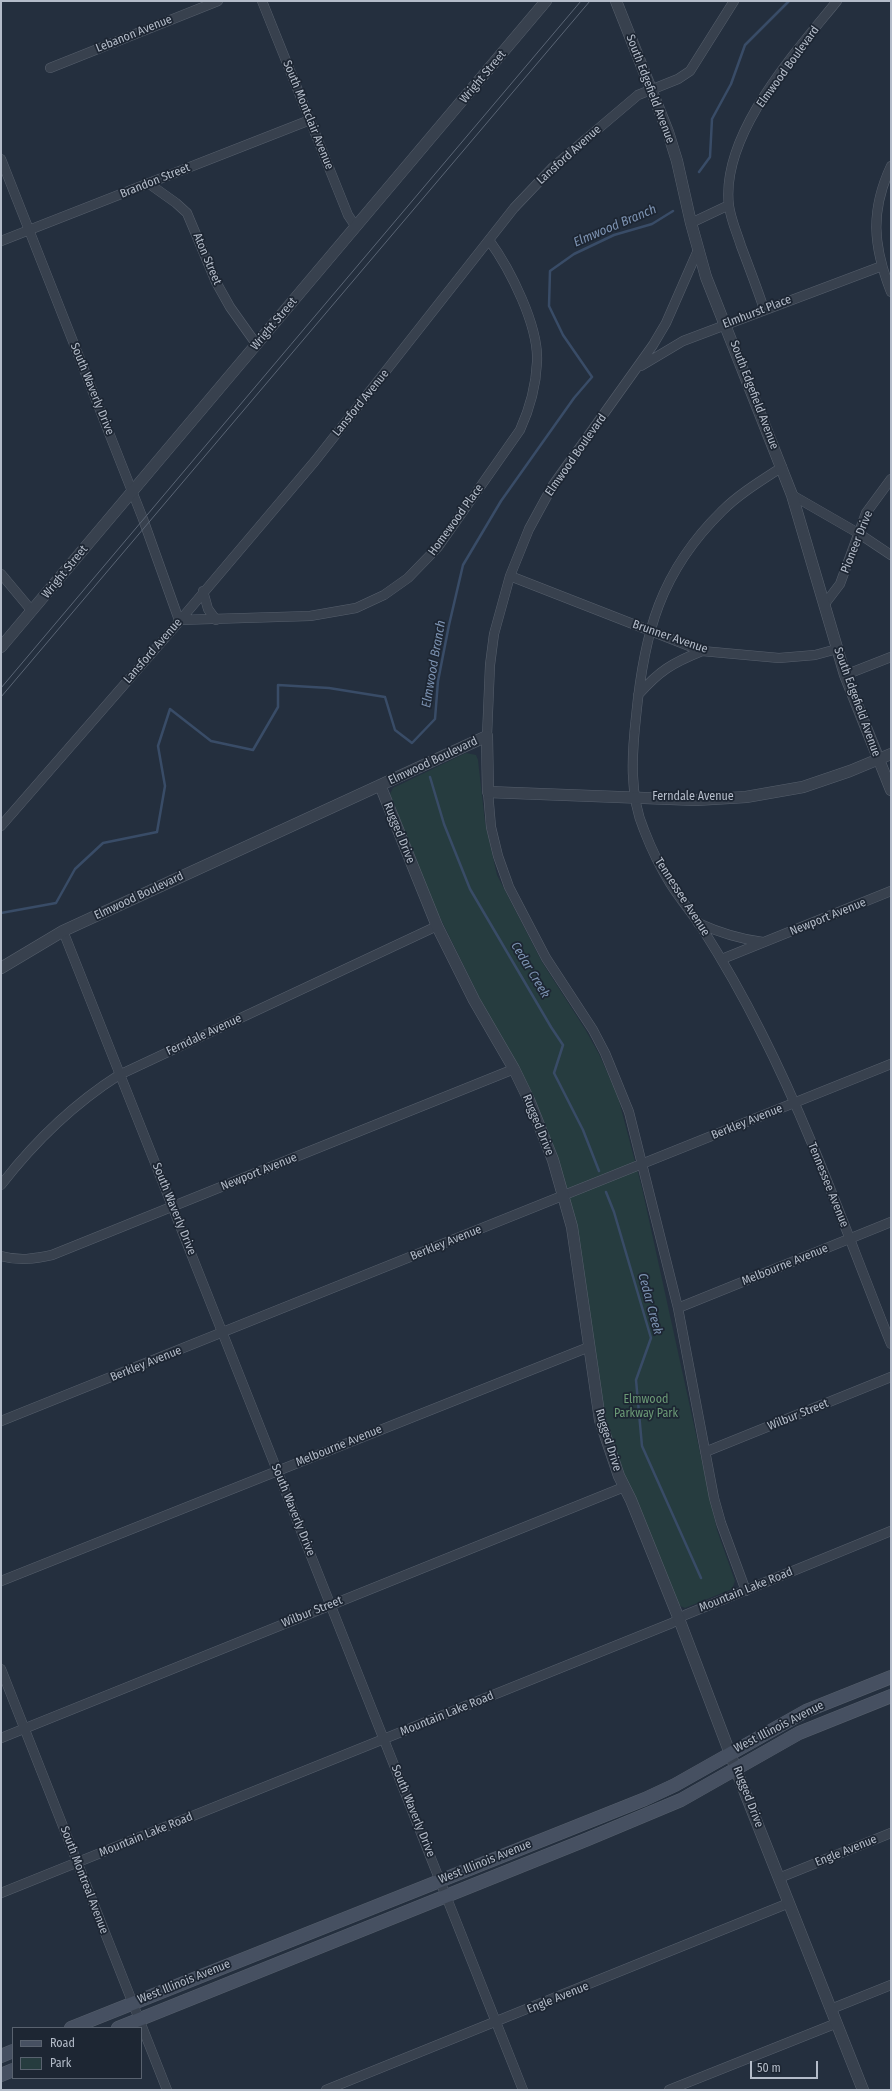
<!DOCTYPE html>
<style>
body{margin:0}
#map{position:relative;width:892px;height:2091px;overflow:hidden;background:#242f3e;font-family:"Fira Sans Condensed",sans-serif}
canvas{display:block}
.frame{position:absolute;inset:0;border:2px solid #b4bcc9;pointer-events:none}
.legend{position:absolute;left:12px;top:2027px;width:130px;height:52px;box-sizing:border-box;background:#1d2633;border:1px solid #59626f;margin:0;padding:5px 7px;list-style:none;font-size:12px;color:#b4bcc9}
.legend li{display:flex;align-items:center;gap:8px;height:20px}
.legend b{width:20px;border:1px solid #59626f}
.scale{position:absolute;left:750px;top:2061px;width:68px;height:18px;box-sizing:border-box;border:2px solid #b4bcc9;border-top:0;padding-left:5px;font-size:12px;line-height:14px;white-space:nowrap;color:#b4bcc9;-webkit-text-stroke:3px #1d2633;paint-order:stroke}
</style>
<div id="map">
<canvas width="892" height="2091"></canvas>
<div class="frame"></div>
<ul class="legend">
<li><b style="height:5px;background:#465061"></b>Road</li>
<li><b style="height:11px;background:#263c3f"></b>Park</li>
</ul>
<div class="scale">50 m</div>
</div>
<script>
const ctx = document.querySelector('canvas').getContext('2d');
ctx.lineJoin = 'round';
function fillPath(path, color) {
  ctx.fillStyle = color;
  ctx.fill(path, 'evenodd');
}
function trace(path, color, width, dash) {
  ctx.strokeStyle = color;
  ctx.lineWidth = width;
  ctx.lineCap = dash ? 'butt' : 'round';
  ctx.setLineDash(dash || []);
  ctx.stroke(path);
}
function label(font, color, halo, rows, align = 'center') {
  ctx.font = font + ' "Fira Sans Condensed",sans-serif';
  ctx.lineWidth = 3.5;
  ctx.setLineDash([]);
  ctx.textBaseline = 'middle';
  ctx.strokeStyle = halo;
  ctx.fillStyle = color;
  for (const [text, x, y, turn = 0] of rows) {
    ctx.save();
    ctx.translate(x, y);
    ctx.rotate((+turn || 0) * Math.PI / 180);
    ctx.textAlign = isNaN(turn) ? turn : align;
    if (halo) ctx.strokeText(text, 0, 0);
    ctx.fillText(text, 0, 0);
    ctx.restore();
  }
}
fillPath(new Path2D(`
 M466,753L476,755L478,760L485,822L497,875L542,962L585,1029L599,1054L618,1097L642,1188L717,1530L735,1581L732,1589L685,1608L678,1605L617,1456L605,1417L593,1352L575,1217L548,1133L530,1089L479,997L428,893L390,794L393,788Z`), '#263c3f');
trace(new Path2D(`
 M699,172L710,157L712,119L731,84L745,45L789,1
 M430,777L444,824L470,889L551,1027L563,1045L554,1073L583,1130L599,1171
 M1,913L56,903L75,869L103,843L157,832L165,786L158,746L170,709L211,741L253,750L278,707V685L329,688L385,697L395,730L412,743L435,719L438,681L449,625L463,565L501,501L574,398L592,377L563,335L549,306L550,271L574,254L614,235L652,224L673,211
 M606,1192L614,1212L651,1338L636,1380L642,1446L701,1578`), '#394c67', 2.5);
const minor = new Path2D(`
 M262,1L348,215L356,227
 M50,68L218,1
 M1,159L143,519L179,620L310,616L356,608L384,595L408,578L438,547L520,430C530,408 536,386 537,362C539,326 510,269 489,240
 M891,166C870,211 873,246 891,292
 M148,183L176,203L187,213L216,282L230,307L257,345
 M691,223L729,205
 M1,241L310,120
 M764,309C757,288 749,267 741,246C737,233 731,220 729,206C720,135 795,53 837,1
 M641,366L683,341L882,266
 M782,467C762,480 739,494 722,511C660,572 644,633 636,717C632,753 629,795 644,830C651,848 660,867 670,883C680,899 692,913 702,928C723,961 743,996 761,1032C812,1132 849,1240 891,1344
 M792,495L858,533L891,555
 M1,574L32,611
 M510,576L702,651L779,658L815,655L837,649
 M203,591L208,609L216,620
 M824,605L840,584L866,513L891,479
 M845,675L891,657
 M638,695C659,671 672,663 702,651
 M487,736L490,665L494,634L510,576L529,529L553,485L653,345L666,323L698,250
 M488,792L491,827L498,856L509,887L546,958L593,1030L605,1053L629,1112L678,1308L714,1498L721,1523L746,1591
 M1,826L171,631L315,461L514,208L553,167L638,95L678,79L690,71L734,1
 M698,923C720,933 739,939 763,942
 M63,931L523,2090
 M722,959L891,891
 M1,1185C35,1141 72,1105 119,1075L437,926
 M1,1256C19,1261 34,1259 52,1255L514,1069
 M678,1308L891,1222
 M1,1421L891,1064
 M705,1452L891,1377
 M1,1581L589,1347
 M1,1669L167,2090
 M1,1738L624,1487
 M779,1878L891,1833
 M1,1893L672,1623L685,1615L891,1531
 M831,2009L891,1985
 M326,2090L789,1903
 M669,2090L837,2023`);
const tertiary = new Path2D(`
 M616,1L668,132L677,161L691,223L706,277L792,495L845,675L891,790
 M1,647L546,1
 M380,785L437,926L474,1000L514,1069L529,1100L553,1160L572,1227L600,1420L619,1476L631,1500L679,1619L742,1785L863,2090
 M1,968L63,931L487,736L488,792L696,800L746,797L803,787L850,771L891,754`);
const secondary = new Path2D(`
 M71,2028L645,1799L675,1785L806,1711L891,1677
 M118,2028L588,1839L681,1800L799,1733L891,1696
 M1,2056L13,2051
 M1,2075L13,2070`);
trace(minor, '#565f6c', 10);
trace(tertiary, '#565f6c', 12);
trace(secondary, '#565f6c', 14);
trace(minor, '#38414e', 9);
trace(tertiary, '#38414e', 11);
trace(secondary, '#465061', 13);
trace(new Path2D(`
 M1,688L581,1
 M1,697L590,1`), '#5a6575', 1);
label('12px', '#b4bcc9', '#1d2633', [
 ["Lebanon Avenue",134,34,-22],
 ["Elmwood Boulevard",788,67,-54],
 ["Wright Street",483,77,-50],
 ["South Edgefield Avenue",650,89,69],
 ["South Montclair Avenue",308,115,68],
 ["Lansford Avenue",569,155,-42],
 ["Brandon Street",155,181,-22],
 ["Aton Street",207,259,67],
 ["Elmhurst Place",757,312,-21],
 ["Wright Street",274,324,-50],
 ["South Waverly Drive",92,389,68],
 ["South Edgefield Avenue",754,395,69],
 ["Lansford Avenue",361,403,-51],
 ["Elmwood Boulevard",576,455,-55],
 ["Homewood Place",456,520,-54],
 ["Pioneer Drive",857,542,-68],
 ["Wright Street",65,572,-51],
 ["Brunner Avenue",670,637,19],
 ["Lansford Avenue",153,651,-49],
 ["South Edgefield Avenue",857,702,70],
 ["Elmwood Boulevard",433,761,-25],
 ["Ferndale Avenue",693,797],
 ["Rugged Drive",399,833,68],
 ["Elmwood Boulevard",139,896,-25],
 ["Tennessee Avenue",682,897,57],
 ["Newport Avenue",828,917,-22],
 ["Ferndale Avenue",204,1035,-25],
 ["Berkley Avenue",747,1122,-22],
 ["Rugged Drive",538,1125,68],
 ["Newport Avenue",259,1172,-22],
 ["Tennessee Avenue",828,1185,68],
 ["South Waverly Drive",174,1209,68],
 ["Berkley Avenue",446,1243,-22],
 ["Melbourne Avenue",785,1265,-22],
 ["Berkley Avenue",146,1364,-22],
 ["Wilbur Street",798,1415,-22],
 ["Rugged Drive",608,1440,73],
 ["Melbourne Avenue",339,1446,-22],
 ["South Waverly Drive",293,1510,68],
 ["Mountain Lake Road",746,1590,-22],
 ["Wilbur Street",312,1612,-22],
 ["Mountain Lake Road",447,1714,-22],
 ["West Illinois Avenue",779,1727,-27],
 ["Rugged Drive",748,1797,69],
 ["South Waverly Drive",413,1811,68],
 ["Mountain Lake Road",146,1835,-22],
 ["Engle Avenue",846,1851,-22],
 ["West Illinois Avenue",485,1862,-22],
 ["South Montreal Avenue",84,1880,69],
 ["West Illinois Avenue",184,1982,-22],
 ["Engle Avenue",558,1998,-22]
]);
label('12px', '#6b9a76', '#1d2633', [
 ["Elmwood",646,1400],
 ["Parkway Park",646,1414]
]);
label('italic 13px', '#7c92b1', '#1d2633', [
 ["Elmwood Branch",615,226,-23],
 ["Elmwood Branch",434,664,-80],
 ["Cedar Creek",530,970,59],
 ["Cedar Creek",650,1304,75]
]);
</script>
